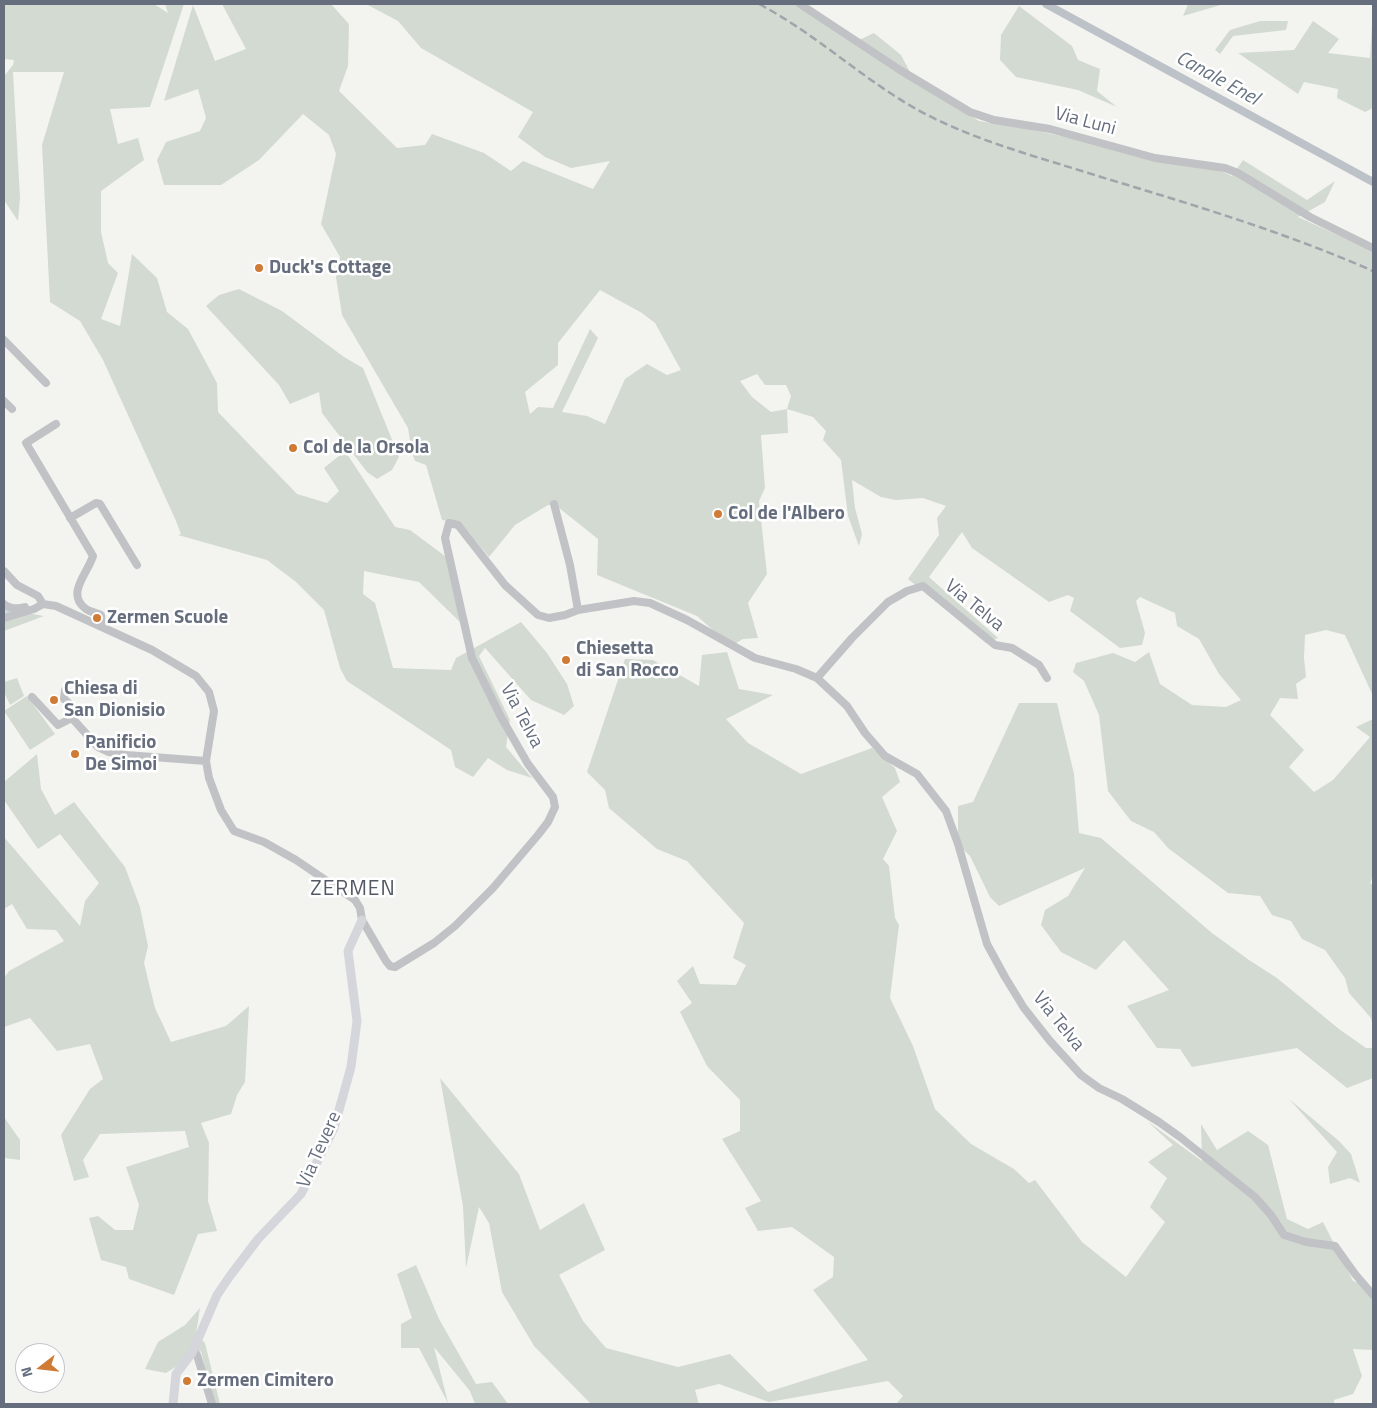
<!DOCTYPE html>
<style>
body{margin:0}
#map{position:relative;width:1377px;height:1408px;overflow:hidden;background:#f3f4f0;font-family:"Titillium Web",sans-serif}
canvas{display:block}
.frame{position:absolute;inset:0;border:5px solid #666e7e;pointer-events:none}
.north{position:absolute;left:15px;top:1343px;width:50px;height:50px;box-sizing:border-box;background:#fff;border:1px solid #c2c5cb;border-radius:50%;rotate:254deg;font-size:14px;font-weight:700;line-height:20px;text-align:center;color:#666e7e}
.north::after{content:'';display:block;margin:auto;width:18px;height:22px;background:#cf7a35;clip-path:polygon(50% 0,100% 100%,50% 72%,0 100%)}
</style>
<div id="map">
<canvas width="1377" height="1408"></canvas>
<div class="frame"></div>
<div class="north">N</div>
</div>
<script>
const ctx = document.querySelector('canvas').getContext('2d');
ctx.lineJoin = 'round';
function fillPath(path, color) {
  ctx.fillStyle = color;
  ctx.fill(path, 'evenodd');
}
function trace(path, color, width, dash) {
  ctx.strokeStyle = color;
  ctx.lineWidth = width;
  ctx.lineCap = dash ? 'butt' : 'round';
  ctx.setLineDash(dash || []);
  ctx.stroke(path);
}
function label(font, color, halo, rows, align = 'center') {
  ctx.font = font + ' "Titillium Web",sans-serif';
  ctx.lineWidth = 5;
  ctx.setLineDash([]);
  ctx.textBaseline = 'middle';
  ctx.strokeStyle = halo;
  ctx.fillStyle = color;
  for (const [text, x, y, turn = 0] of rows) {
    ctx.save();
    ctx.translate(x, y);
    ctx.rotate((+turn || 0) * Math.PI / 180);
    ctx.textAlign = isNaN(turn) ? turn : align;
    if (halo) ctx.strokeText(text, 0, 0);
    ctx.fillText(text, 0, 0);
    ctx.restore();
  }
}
fillPath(new Path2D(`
 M4,4H154L168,13L165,4H184L150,107L110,109L118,144L138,138L144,160L101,191V232L108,263L118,273L101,319L120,326L132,254L157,278L167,312L188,329L217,383L218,412L297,494L327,503L339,491L324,468L345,451L395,527L410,530L449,559L465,627L419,582L364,571L363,594L375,603L393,668L451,670L456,658L521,622L547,653L567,684L574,706L564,715L531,700L485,648L479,656L510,720L506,747L532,778L507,770L488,758L473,777L455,767L451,750L347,681L340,668L324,610L296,582L267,560L178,535L181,534L176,521L103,360L80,321L50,302L42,145L64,72H13L20,198L18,221L4,200V76L13,65L14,60L4,59Z
 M222,4H331L349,24L348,66L339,91L397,148L425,145L432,134L484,153L511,171L523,161L593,189L610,161L571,168L545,157L518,137L533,112L421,48L398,21L366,4H795L857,41L874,33L901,55L913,78L979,121L1019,127L1219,170L1232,176L1243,160L1307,200L1335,181L1325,202L1298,217L1373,251V696L1345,635L1326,630L1305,635L1304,658L1306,677L1296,684L1298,699L1280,698L1270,715L1304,750L1289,767L1314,792L1333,780L1370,737L1356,727L1373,719V876L1370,883L1373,885V1027L1371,1018L1349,993L1345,978L1325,950L1302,939L1291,921L1272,915L1260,896L1228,893L1168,848L1154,832L1131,821L1108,791L1099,715L1084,681L1073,672L1076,663L1113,653L1135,662L1149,652L1160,684L1192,705L1226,707L1241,700L1219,674L1199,639L1177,626L1175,613L1140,597L1136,601L1145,633L1142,645L1120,648L1070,611L1074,598L1068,595L1049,602L972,548L962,532L929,577L998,638L986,643L908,579L939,535L937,518L946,506L923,498L896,500L881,497L852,480L855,508L862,534L859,546L848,516L841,460L823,440L826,431L813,417L787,409L788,433L761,435L765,488L759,501L767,574L748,603L758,638L743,639L731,646L697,616L597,575L598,539L554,504L548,505L515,525L489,557L461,523L442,520L426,465L415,461L412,453L408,428L342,315L336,277L340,257L321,224L336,154L329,135L303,114L259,160L221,185H164L157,160L166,142L200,131L206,118L198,89L164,101L193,5L215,61L246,49ZM600,290L642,313L655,323L681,370L667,375L647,364L625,379L605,424L587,416L562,412L598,338L590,329L553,408L538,407L530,414L525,392L558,365V343ZM757,374L765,385H786L791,396L787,409L771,412L752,397L740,381Z
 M1188,4H1224L1183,16Z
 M1370,4H1373V108L1365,112L1337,98L1338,89L1304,82L1298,94L1238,53L1294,50L1313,21L1339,39L1328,53L1370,58L1373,6Z
 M1019,6L1072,46L1078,60L1100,69L1097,91L1117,107L1078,90L1016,77L1000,60L1001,35Z
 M1260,21H1288L1286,30L1233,36L1220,54L1215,50L1230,30Z
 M239,289L282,311L344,357L363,368L399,457L392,470L377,479L367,472L322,413L319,392L290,404L279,385L206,306L219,295Z
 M4,609L44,616L4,631Z
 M727,652L739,689L773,695L726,719L748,743L801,774L872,748L895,768L900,782L882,797L897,831L883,859L889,866L895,918L899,925L890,998L913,1046L935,1109L971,1144L1014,1169L1029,1183L1035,1180L1082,1242L1126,1277L1165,1222L1150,1207L1167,1178L1148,1162L1173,1145L1147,1121L1202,1161L1201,1124L1217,1150L1248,1131L1268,1145L1287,1219L1308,1229L1323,1222L1353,1281L1373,1288V1350L1353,1349L1362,1376L1353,1394L1334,1400V1404H896L903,1396L888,1381L769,1402L719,1384L695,1390L699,1404H589L590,1403L534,1346L502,1292L489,1223L479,1207L466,1268L463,1206L440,1078L519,1174L540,1230L584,1203L605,1250L559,1275L583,1321L606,1348L678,1367L730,1354L768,1392L868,1360L813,1290L833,1277L834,1257L792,1227L758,1231L745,1208L761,1201L722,1139L740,1131V1100L707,1066L680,1012L692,1003L677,981L693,966L700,984L736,985L746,965L733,958L744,923L687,861L657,849L609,808L605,790L587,772L625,659L653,660L699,686L702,655Z
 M17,678L24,696L10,705L4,692V682Z
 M27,696L55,734L30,750L4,711Z
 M1019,703H1057L1074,774L1079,833L1101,838L1212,933L1249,960L1277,978L1339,1029L1366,1048H1373V1078L1347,1088L1297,1048L1192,1067L1180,1049L1157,1048L1127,1006L1169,990L1124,940L1096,970L1061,952L1041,925L1045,910L1068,896L1085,868L999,906L990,897L970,856L958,844V806L973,802Z
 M37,754L41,789L55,815L74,802L125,867L140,907L148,946L144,963L155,1008L171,1042L226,1026L249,1006L245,1082L237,1095L231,1114L201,1123L209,1143L208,1201L217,1231L198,1234L174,1295L129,1279L126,1267L101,1260L89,1218L98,1216L115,1230H133L139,1205L126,1167L189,1147L185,1131L100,1134L83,1160L89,1177L74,1181L61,1135L90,1089L103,1079L90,1044L57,1051L30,1018L4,1027V978L9,971L64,941L56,930L27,929L12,904L4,909V837L80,926L85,901L99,883L60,834L38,849L4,800V782Z
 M1289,1099L1339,1141L1351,1154L1360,1183L1350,1178L1330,1184L1328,1167L1337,1152Z
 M4,1117L20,1140V1160L4,1158Z
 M416,1265L439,1319L476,1384L492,1382L508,1404H475L470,1391L434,1347L448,1403L419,1348H401V1324L412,1318L397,1274Z
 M200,1308L196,1334L205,1343L220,1404H213L201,1351L166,1373L145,1369L158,1342L185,1325Z`), '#d3dad2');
trace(new Path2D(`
 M1046,4L1373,182`), '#bdc2c8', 8);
trace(new Path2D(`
 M800,4L900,70L970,112L994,120L1050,129L1155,158L1225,168L1238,173L1310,217L1373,248
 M4,340L46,383
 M4,401L12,409
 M56,424L26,443L93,556C88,573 65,594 86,609C90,612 97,613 101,615L102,626
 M554,504L570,565L578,610
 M70,518L96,503L100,504L137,565
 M4,571L17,585L38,596L43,604
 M4,604C10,609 18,609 25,607
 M4,618L34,609L43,604L56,606L152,650L196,676L209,692L214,711L206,761L209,778L221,810L234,831L264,842L296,860L355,900L360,908L362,920L386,961L390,966L395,967L434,943L455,926L493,888L538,835L548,822L555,807L553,797L528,764L501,717L472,658L445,538L449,523L458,525L505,585L538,615L549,618L565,615L578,610L634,601L650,603L687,620L755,658L796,669L817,678L847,706L865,733L885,756L917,774L946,811L958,844L987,944L1005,977L1024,1008L1050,1041L1081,1075L1099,1088L1122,1099L1159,1122L1180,1137L1255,1197L1271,1215L1284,1235L1306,1242L1335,1246L1355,1274L1373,1295
 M817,678L852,638L888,602L907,591L923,586L995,645L1012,648L1039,665L1047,678
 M65,690L64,699L71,705L72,718L98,747L109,752L126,755L206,761
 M32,697L58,725L72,718
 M193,1351L197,1355L212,1404`), '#c0c2c5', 8);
trace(new Path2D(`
 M173,1404L176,1374L192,1353L217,1295L230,1276L258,1239L301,1194L334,1128L351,1067L357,1021L348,951L362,920`), '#d4d6db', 9);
trace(new Path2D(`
 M759,4C824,38 876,93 944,123C994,146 1048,160 1101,177C1194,205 1284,232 1373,271`), '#a1a4aa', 2.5, [8, 4]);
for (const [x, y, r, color] of [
 [259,268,5,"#cf7a35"],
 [293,448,5,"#cf7a35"],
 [718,514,5,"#cf7a35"],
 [97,618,5,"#cf7a35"],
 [566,660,5,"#cf7a35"],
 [54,700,5,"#cf7a35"],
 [75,754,5,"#cf7a35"],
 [187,1381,5,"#cf7a35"]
]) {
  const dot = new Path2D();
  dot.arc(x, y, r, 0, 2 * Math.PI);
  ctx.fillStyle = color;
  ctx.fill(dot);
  trace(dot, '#fff', 2);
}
label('19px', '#666e7e', '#fff', [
 ["Via Luni",1085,122,15],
 ["Via Telva",974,606,39],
 ["Via Telva",521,716,62],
 ["Via Telva",1058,1022,51],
 ["Via Tevere",320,1150,-66]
]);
label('bold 19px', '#666e7e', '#fff', [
 ["Duck's Cottage",269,268],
 ["Col de la Orsola",303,448],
 ["Col de l'Albero",728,514],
 ["Zermen Scuole",107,618],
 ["Chiesetta",576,649],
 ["di San Rocco",576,671],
 ["Chiesa di",64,689],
 ["San Dionisio",64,711],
 ["Panificio",85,743],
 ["De Simoi",85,765],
 ["Zermen Cimitero",197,1381]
], 'left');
label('italic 20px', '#677482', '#fff', [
 ["Canale Enel",1217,79,29]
]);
ctx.letterSpacing = '1px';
label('21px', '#535964', '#fff', [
 ["ZERMEN",353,890]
]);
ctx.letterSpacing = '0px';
</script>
